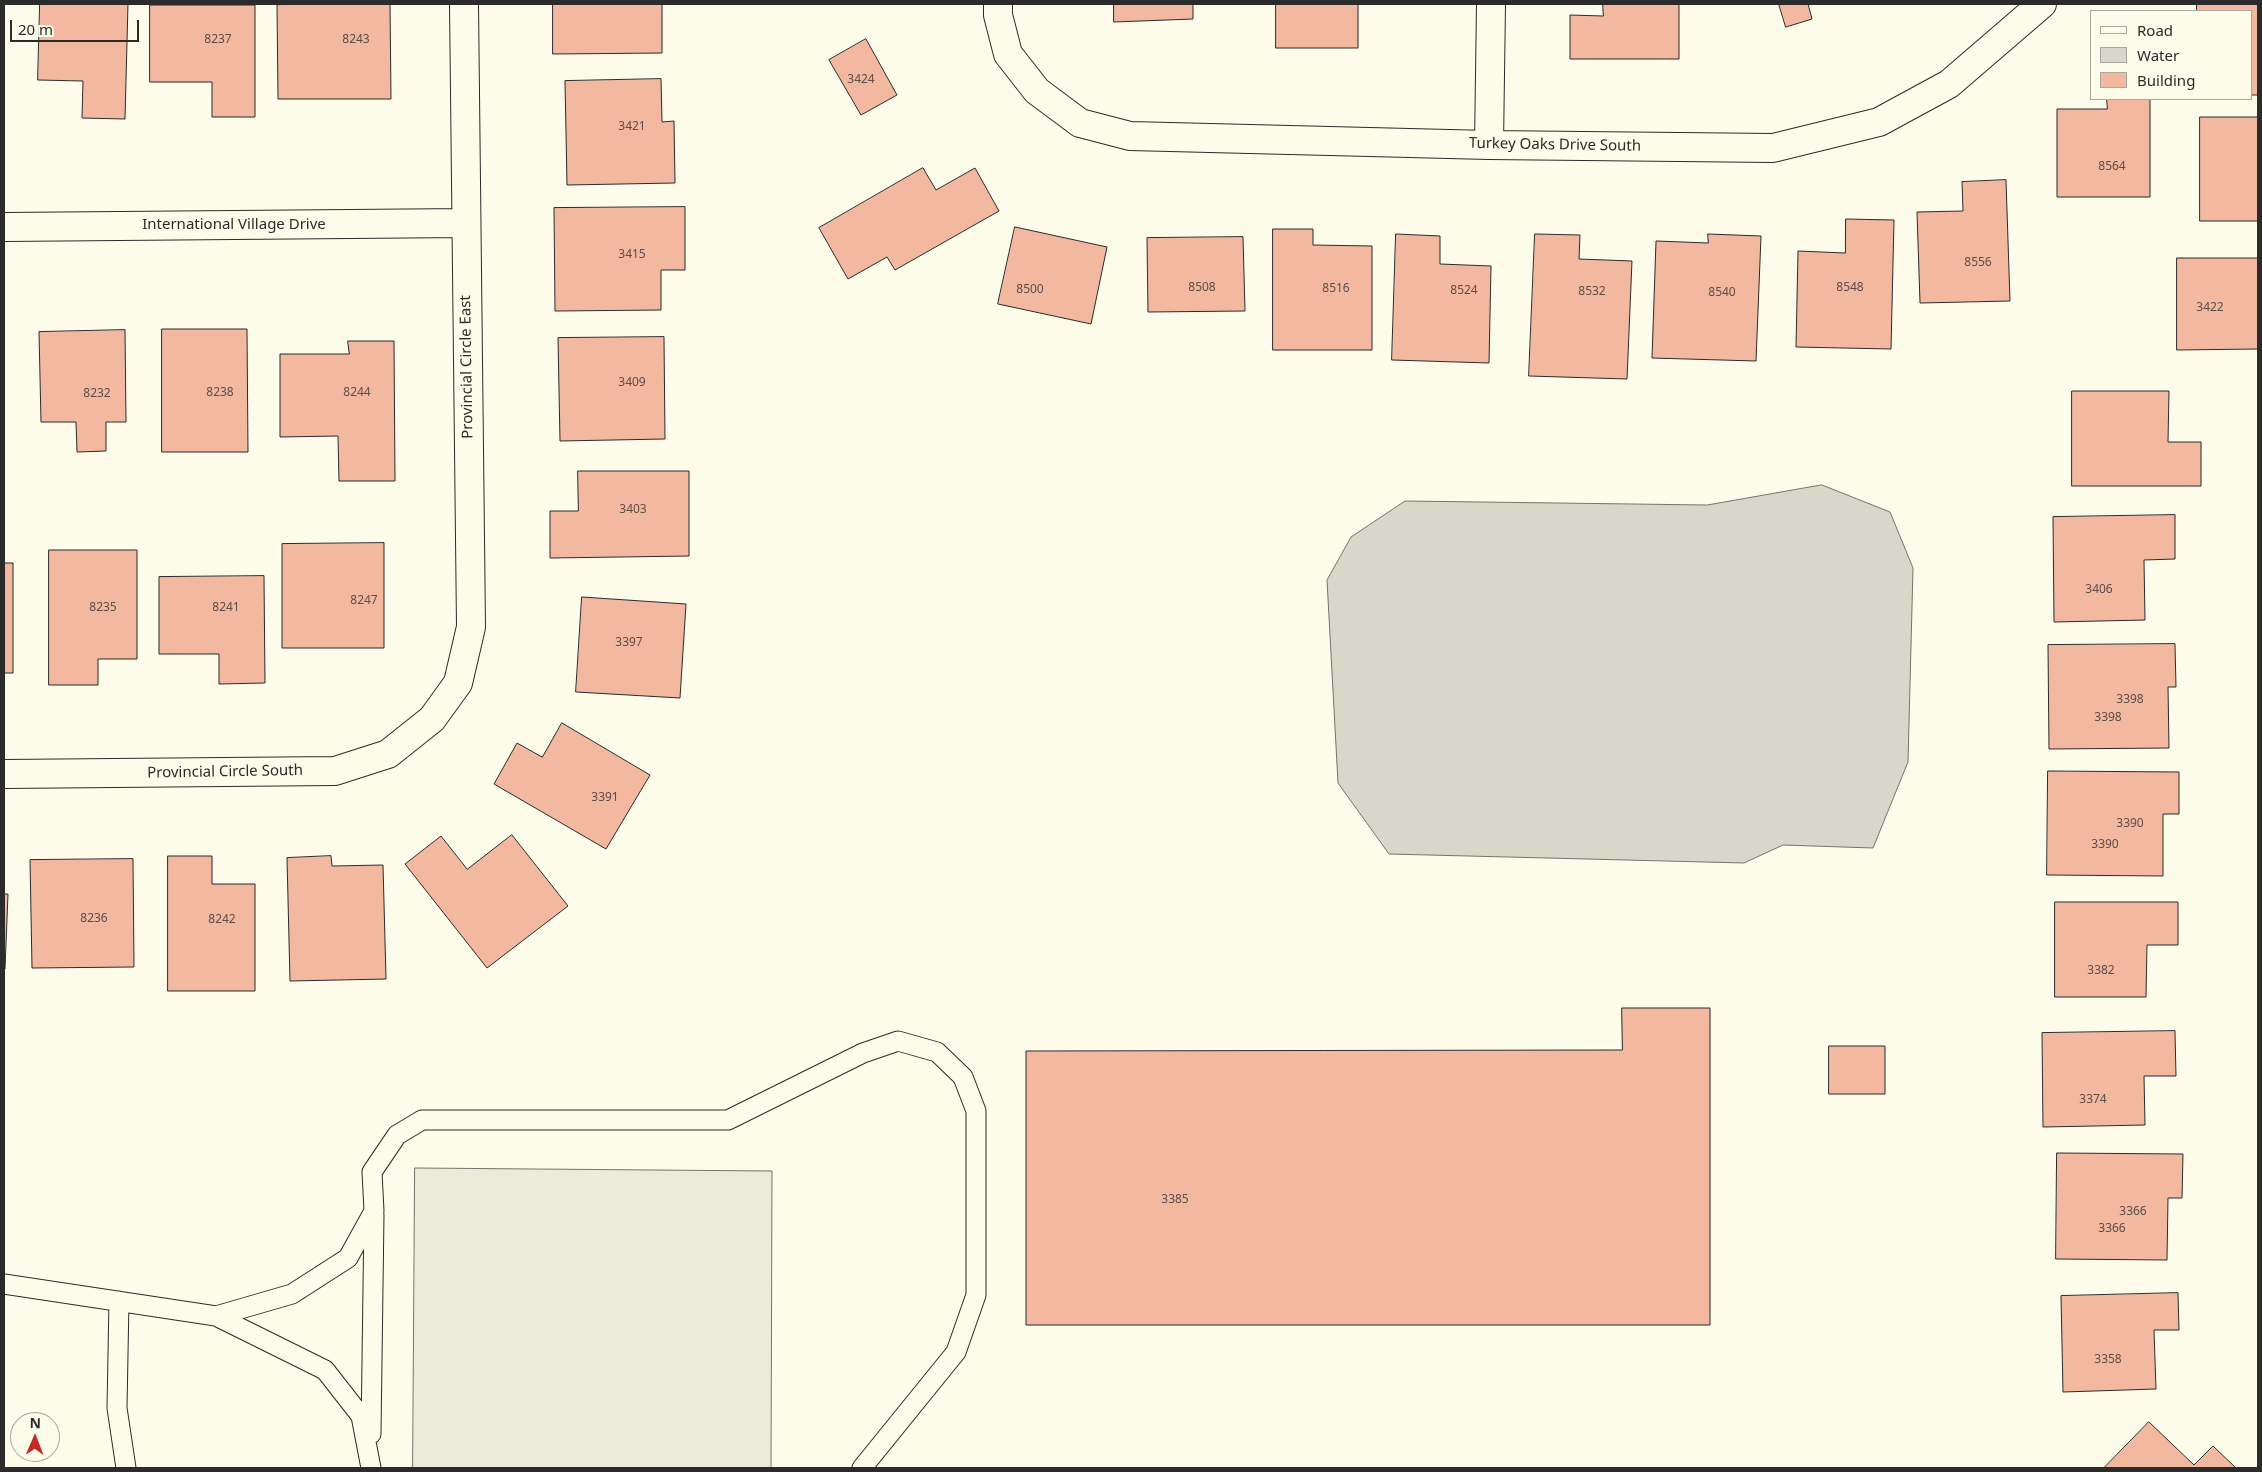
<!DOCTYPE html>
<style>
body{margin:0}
#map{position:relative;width:2262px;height:1472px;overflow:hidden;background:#fdfbea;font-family:"Noto Sans",sans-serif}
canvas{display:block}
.frame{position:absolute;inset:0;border:5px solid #2b2b2b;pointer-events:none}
.legend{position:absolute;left:2090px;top:10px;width:162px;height:90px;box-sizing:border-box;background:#fdfbea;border:1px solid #a9a89e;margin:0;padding:6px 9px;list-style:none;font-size:15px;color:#2b2b2b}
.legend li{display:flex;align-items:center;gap:10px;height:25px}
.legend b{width:25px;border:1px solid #a9a89e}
.north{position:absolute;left:10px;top:1412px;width:50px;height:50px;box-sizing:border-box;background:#fdfbea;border:1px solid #a9a89e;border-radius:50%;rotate:1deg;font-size:14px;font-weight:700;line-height:20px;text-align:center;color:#2b2b2b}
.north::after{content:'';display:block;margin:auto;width:18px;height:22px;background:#c62828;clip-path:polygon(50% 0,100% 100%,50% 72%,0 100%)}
.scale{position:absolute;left:10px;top:20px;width:129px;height:22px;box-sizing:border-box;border:2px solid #2b2b2b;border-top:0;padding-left:6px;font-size:15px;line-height:18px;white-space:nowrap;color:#2b2b2b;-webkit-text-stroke:4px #fdfbea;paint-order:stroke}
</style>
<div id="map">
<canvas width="2262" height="1472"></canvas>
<div class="frame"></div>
<ul class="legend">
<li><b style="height:6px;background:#fdfbea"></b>Road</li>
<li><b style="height:14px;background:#d8d7c9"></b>Water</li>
<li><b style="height:14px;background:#f2b8a0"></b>Building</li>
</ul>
<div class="north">N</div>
<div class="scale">20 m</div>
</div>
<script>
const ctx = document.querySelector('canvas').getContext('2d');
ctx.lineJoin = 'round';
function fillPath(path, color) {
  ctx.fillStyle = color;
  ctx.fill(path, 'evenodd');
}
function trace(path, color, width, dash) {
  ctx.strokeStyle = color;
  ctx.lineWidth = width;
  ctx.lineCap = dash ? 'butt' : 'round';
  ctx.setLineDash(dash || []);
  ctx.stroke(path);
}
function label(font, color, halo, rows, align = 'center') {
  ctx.font = font + ' "Noto Sans",sans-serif';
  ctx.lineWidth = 4;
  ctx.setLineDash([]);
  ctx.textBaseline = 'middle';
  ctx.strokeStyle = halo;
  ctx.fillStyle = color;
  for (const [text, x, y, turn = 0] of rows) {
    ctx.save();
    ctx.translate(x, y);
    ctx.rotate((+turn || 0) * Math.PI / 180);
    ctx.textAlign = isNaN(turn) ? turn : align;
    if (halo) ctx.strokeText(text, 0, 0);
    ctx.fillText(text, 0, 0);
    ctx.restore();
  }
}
const parking = new Path2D(`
 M415,1168L772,1171L771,1468H413Z`);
fillPath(parking, '#eceadb');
trace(parking, '#74746e', 1);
const water = new Path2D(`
 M1822,485L1890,512L1913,568L1908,762L1873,848L1783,845L1744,863L1389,854L1338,783L1327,580L1351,537L1405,501L1707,505Z`);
fillPath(water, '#d8d7c9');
trace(water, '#74746e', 1);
const building = new Path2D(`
 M40,4H128L125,119L82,118L83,81L38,80Z
 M334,4H390L391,99H278L277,5Z
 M553,4H662V53L553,54Z
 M1114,4H1193V19L1114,22Z
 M1276,4H1358V48H1276Z
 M1603,4H1679V59H1570V15L1603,16Z
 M1779,4H1808L1812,19L1786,27Z
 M2197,4H2258V95H2251V11H2197Z
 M150,5H255V117H212V82H150Z
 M866,39L897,95L861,115L829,60Z
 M661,79L662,122L674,121L675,183L567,185L565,81Z
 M2107,99H2150V197H2057V109H2107Z
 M2200,117H2258V221H2200Z
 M923,168L936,190L975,168L999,211L895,270L887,257L848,279L819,228Z
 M2006,180L2010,301L1920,303L1917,212L1963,211L1962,182Z
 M685,207V270H661V310L555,311L554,208Z
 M1846,219L1894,220L1891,349L1796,347L1798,251L1845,253Z
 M1015,227L1107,247L1091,324L998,304Z
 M1273,229H1313V245L1372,246V350H1273Z
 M1396,234L1440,236V264L1491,266L1489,363L1392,360Z
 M1535,234L1580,235L1579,259L1632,261L1627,379L1529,376Z
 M1708,234L1761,236L1756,361L1652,358L1656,241L1708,243Z
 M1243,237L1245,311L1148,312L1147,238Z
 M2177,258H2258V349L2177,350Z
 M162,329H247L248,452H162Z
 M125,330L126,422H106V451L77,452L76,422H41L39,332Z
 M664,337L665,439L560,441L558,338Z
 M348,341H394L395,481H339L338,436L280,437V354H349Z
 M2072,391H2169L2168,442H2201V486H2072Z
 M578,471H689V556L550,558V511H578Z
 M2175,515V559L2144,560L2145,620L2054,622L2053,517Z
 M384,543V648H282V544Z
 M49,550H137V659H98V685H49Z
 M4,563H13V673H4Z
 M264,576L265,683L219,684V654H159V577Z
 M582,597L686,604L680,698L576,692Z
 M2175,644L2176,687H2168L2169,748L2049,749L2048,645Z
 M562,723L650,775L606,849L494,784L517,743L542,757Z
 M2048,771L2179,772V814H2163V876L2047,875Z
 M512,835L568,906L487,968L405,864L441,836L467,869Z
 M168,856H212V884H255V991H168Z
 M331,856L332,866L383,865L386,979L290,981L287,858Z
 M133,859L134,967L32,968L30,860Z
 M4,894H8L5,969H4Z
 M2055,902H2178V945H2147L2146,997H2055Z
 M1622,1008H1710V1325H1026V1051L1622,1050Z
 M2175,1031L2176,1076H2144L2145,1125L2043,1127L2042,1033Z
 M1829,1046H1885V1094H1829Z
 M2057,1153L2183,1154L2182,1198H2168L2167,1260L2056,1259Z
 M2178,1293L2179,1330H2154L2156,1389L2063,1392L2061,1296Z
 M2149,1422L2194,1465L2213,1446L2236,1468H2104Z`);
fillPath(building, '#f2b8a0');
trace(building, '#2b2b2b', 1);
const lane = new Path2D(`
 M4,1284L216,1316L325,1370L361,1416L371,1468
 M119,1301L117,1408L126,1468
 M216,1316L292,1294L348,1258L374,1211L372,1172L397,1135L422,1120H728L863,1053L898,1041L937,1052L963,1077L976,1111V1295L956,1352L862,1468
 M371,1434L374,1214`);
const street = new Path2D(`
 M998,4V15L1008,54L1037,91L1080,123L1130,136L1489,145L1773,148L1879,122L1949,84L2042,4
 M1489,145L1491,4
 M4,227L465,223
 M4,774L335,771L388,754L432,719L458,683L471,627L464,4`);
trace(lane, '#2b2b2b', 21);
trace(street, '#2b2b2b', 30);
trace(lane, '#fdfbea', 19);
trace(street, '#fdfbea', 28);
label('12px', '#5d4e48', null, [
 ["8237",218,40],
 ["8243",356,40],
 ["3424",861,80],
 ["3421",632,127],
 ["8564",2112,167],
 ["3415",632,255],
 ["8556",1978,263],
 ["8508",1202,288],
 ["8548",1850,288],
 ["8516",1336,289],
 ["8500",1030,290],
 ["8524",1464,291],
 ["8532",1592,292],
 ["8540",1722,293],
 ["3422",2210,308],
 ["3409",632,383],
 ["8238",220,393],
 ["8244",357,393],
 ["8232",97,394],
 ["3403",633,510],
 ["3406",2099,590],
 ["8247",364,601],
 ["8235",103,608],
 ["8241",226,608],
 ["3397",629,643],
 ["3398",2130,700],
 ["3398",2108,718],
 ["3391",605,798],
 ["3390",2130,824],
 ["3390",2105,845],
 ["8236",94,919],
 ["8242",222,920],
 ["3382",2101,971],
 ["3374",2093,1100],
 ["3385",1175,1200],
 ["3366",2133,1212],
 ["3366",2112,1229],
 ["3358",2108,1360]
]);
label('15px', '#2b2b2b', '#fdfbea', [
 ["Turkey Oaks Drive South",1555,145,1],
 ["International Village Drive",234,225],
 ["Provincial Circle East",467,367,-91],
 ["Provincial Circle South",225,772,-1]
]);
</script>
